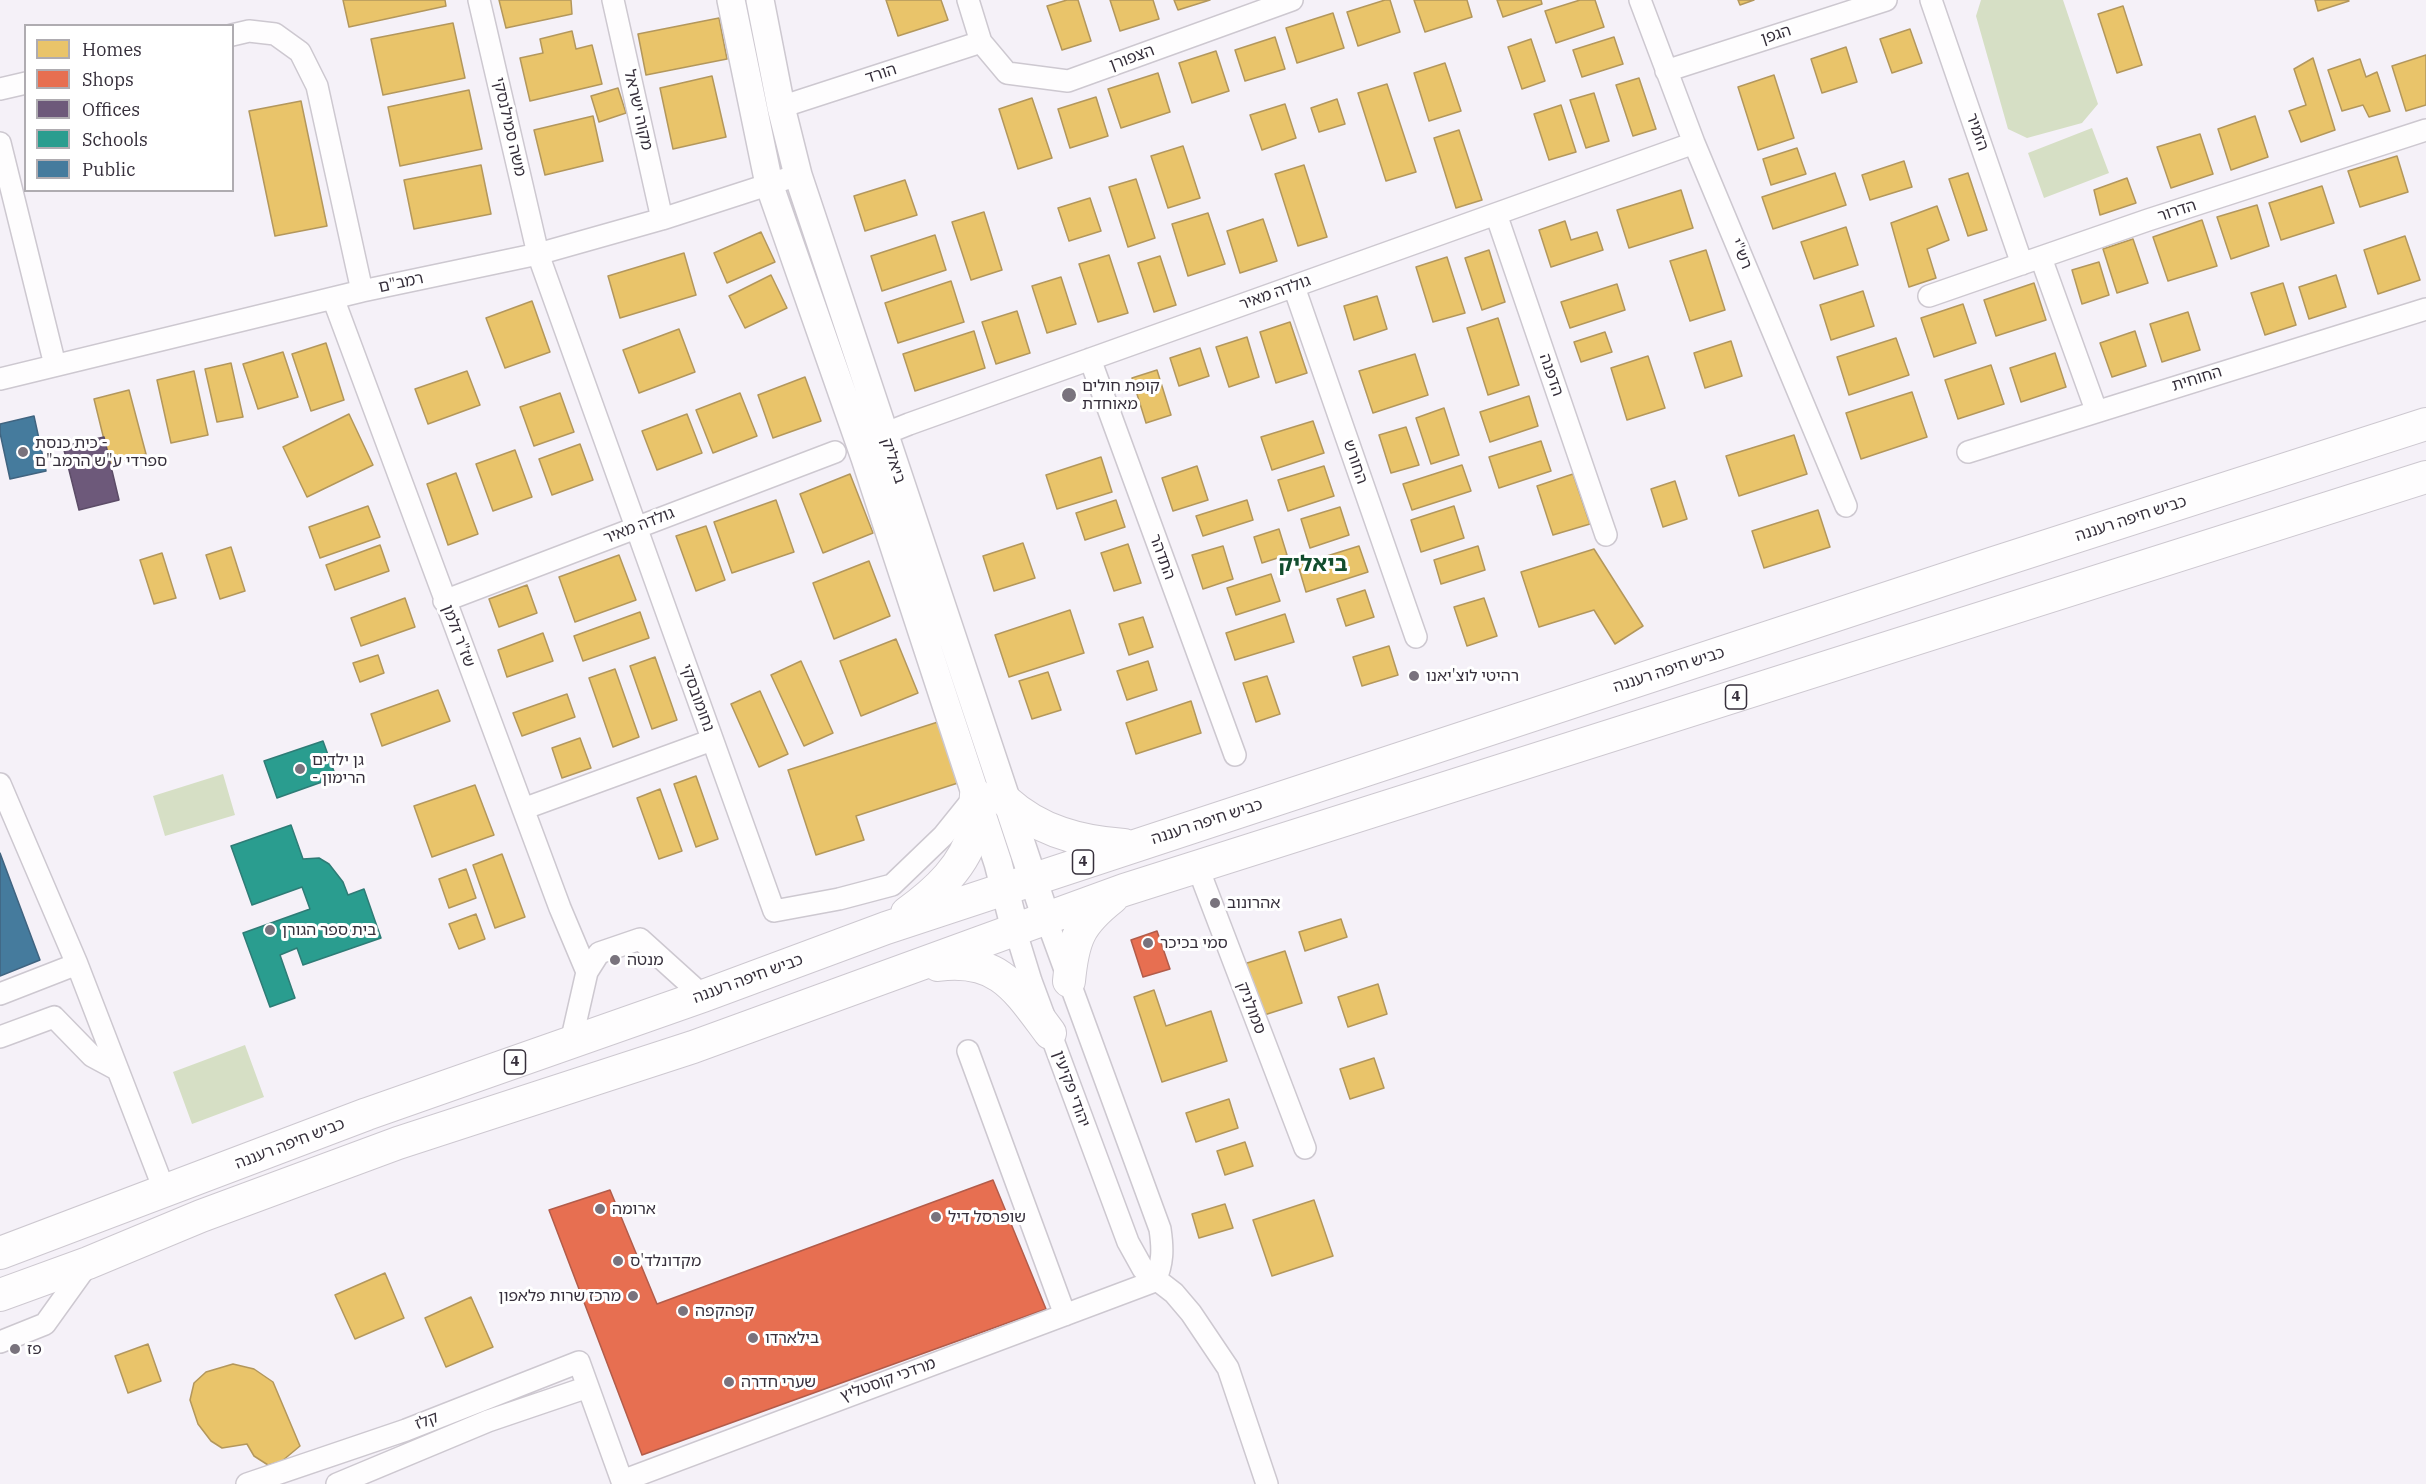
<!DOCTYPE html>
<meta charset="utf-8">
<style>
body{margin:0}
#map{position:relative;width:2426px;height:1484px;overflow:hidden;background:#f5f1f8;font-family:"IBM Plex Serif",serif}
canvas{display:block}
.legend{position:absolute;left:24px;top:24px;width:210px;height:168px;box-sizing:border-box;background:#fff;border:2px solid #afacb1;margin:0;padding:8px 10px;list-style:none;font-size:18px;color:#362f3b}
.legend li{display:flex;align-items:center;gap:12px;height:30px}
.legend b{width:30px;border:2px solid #afacb1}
</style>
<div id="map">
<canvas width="2426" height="1484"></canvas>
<ul class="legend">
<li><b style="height:16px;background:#e9c46a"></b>Homes</li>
<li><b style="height:16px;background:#e76f51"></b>Shops</li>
<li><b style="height:16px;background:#6d597a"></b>Offices</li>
<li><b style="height:16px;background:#2a9d8f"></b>Schools</li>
<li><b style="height:16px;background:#457b9d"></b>Public</li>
</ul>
</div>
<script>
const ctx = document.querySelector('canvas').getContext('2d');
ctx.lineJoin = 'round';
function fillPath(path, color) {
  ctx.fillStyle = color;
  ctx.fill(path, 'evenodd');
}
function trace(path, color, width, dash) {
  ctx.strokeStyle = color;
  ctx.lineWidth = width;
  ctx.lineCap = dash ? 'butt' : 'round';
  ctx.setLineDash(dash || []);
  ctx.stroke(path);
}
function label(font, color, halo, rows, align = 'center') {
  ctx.font = font + ' "IBM Plex Serif","Noto Sans Hebrew",serif';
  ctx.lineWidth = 6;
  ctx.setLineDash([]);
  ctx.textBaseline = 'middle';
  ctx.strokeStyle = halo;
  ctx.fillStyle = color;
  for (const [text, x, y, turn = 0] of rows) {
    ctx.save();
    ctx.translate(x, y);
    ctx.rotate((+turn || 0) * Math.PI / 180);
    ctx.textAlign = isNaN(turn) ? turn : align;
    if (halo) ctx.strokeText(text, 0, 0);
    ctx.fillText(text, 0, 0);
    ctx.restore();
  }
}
fillPath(new Path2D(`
 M1981,0H2063L2098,104L2082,123L2027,138L2008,129L1976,16Z
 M2092,128L2109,173L2044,198L2028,153Z
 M223,774L235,815L165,836L153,796Z
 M245,1045L264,1097L192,1124L173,1072Z`), '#d6dfc5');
const homes = new Path2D(`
 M343,0H445L446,6L349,27Z
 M499,0H571L572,14L506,28Z
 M886,0H941L948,20L898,36Z
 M1067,0H1078L1091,41L1062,50L1047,6Z
 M1110,0H1153L1159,19L1120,31Z
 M1174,0H1210L1178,10Z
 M1385,0H1390L1400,32L1358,46L1347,12Z
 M1414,0H1467L1472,17L1425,32Z
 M1497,0H1541L1542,4L1503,17Z
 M1580,0H1595L1604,27L1556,43L1545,11Z
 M1738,0H1754L1740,5Z
 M2315,0H2348L2349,1L2318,11Z
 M2123,6L2142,65L2117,73L2098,14Z
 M1333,13L1344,48L1297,63L1286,28Z
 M719,18L727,59L646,75L638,34Z
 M453,23L465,78L383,95L371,39Z
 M1910,29L1922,63L1892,73L1880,39Z
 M572,31L576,49L592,45L602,84L530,101L520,58L543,53L540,39Z
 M1275,37L1285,69L1245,81L1235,50Z
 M1614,37L1623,64L1582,77L1573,50Z
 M1531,39L1545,81L1522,89L1508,47Z
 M1846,47L1857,82L1822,93L1811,59Z
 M1216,51L1229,91L1192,103L1179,63Z
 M2426,55V105L2406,111L2392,66Z
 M2313,58L2335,130L2301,142L2289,111L2306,105L2294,69Z
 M2360,59L2366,77L2377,72L2390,111L2369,117L2363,105L2342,111L2328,70Z
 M1445,63L1461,111L1429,121L1414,73Z
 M1158,73L1170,112L1121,128L1108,89Z
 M1774,75L1794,138L1758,150L1738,87Z
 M712,76L726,137L673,149L660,88Z
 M1639,78L1656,129L1633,136L1616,85Z
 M1387,84L1416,172L1386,181L1358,93Z
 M618,88L626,113L599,122L591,96Z
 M469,90L482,149L400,166L388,107Z
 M1594,93L1609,141L1586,148L1570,100Z
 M1096,97L1108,136L1070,148L1058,109Z
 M1032,98L1052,158L1018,169L999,109Z
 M1337,99L1345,124L1319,132L1311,108Z
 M301,101L327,226L275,236L249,111Z
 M1285,104L1296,138L1262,150L1250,115Z
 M1561,105L1576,152L1549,160L1534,114Z
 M593,116L603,161L545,175L534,130Z
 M2255,116L2268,157L2231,170L2218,129Z
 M1459,130L1482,200L1456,208L1434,138Z
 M2200,134L2213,174L2171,188L2157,147Z
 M1183,146L1200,198L1168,208L1151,156Z
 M1797,148L1806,174L1771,185L1763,159Z
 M2397,156L2408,192L2360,207L2348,171Z
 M1904,161L1912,187L1870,200L1862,175Z
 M481,165L491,214L414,229L404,180Z
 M1304,165L1327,237L1298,246L1275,174Z
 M1835,173L1846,205L1773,229L1762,197Z
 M1968,173L1987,230L1968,236L1949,179Z
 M2127,178L2136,203L2100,215L2094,190Z
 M1136,179L1155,238L1128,247L1109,187Z
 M905,180L917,215L865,231L854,196Z
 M2322,186L2334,223L2281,240L2269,203Z
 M1681,190L1693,228L1629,248L1617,210Z
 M1090,198L1101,231L1069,241L1058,208Z
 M2257,205L2269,246L2231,259L2217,217Z
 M1937,206L1949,240L1927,249L1936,278L1909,287L1891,223Z
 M984,212L1002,270L971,280L952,222Z
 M1208,213L1225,264L1188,276L1172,224Z
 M1263,219L1277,261L1240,273L1227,231Z
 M2202,220L2217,266L2168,281L2153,237Z
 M1565,221L1571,240L1597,232L1603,250L1551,267L1539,230Z
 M1846,227L1858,265L1814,279L1801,242Z
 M761,232L775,262L727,283L714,253Z
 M935,235L946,270L882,291L871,256Z
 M2405,236L2420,280L2378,294L2364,250Z
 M2133,239L2148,283L2117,293L2103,249Z
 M1489,250L1505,302L1482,310L1465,258Z
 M1706,250L1725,310L1690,321L1670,261Z
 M684,253L696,295L620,318L608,276Z
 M1109,255L1128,313L1098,322L1079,264Z
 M1160,256L1176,305L1154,312L1138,263Z
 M1447,257L1465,313L1433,322L1416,267Z
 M2099,262L2109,295L2082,304L2072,270Z
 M771,275L787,308L745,328L729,296Z
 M2336,275L2346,307L2309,319L2299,287Z
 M1061,277L1076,324L1047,333L1032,286Z
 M951,281L964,322L898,343L885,303Z
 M2034,283L2046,320L1996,336L1984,300Z
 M2283,283L2296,325L2265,335L2251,293Z
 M1617,284L1625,310L1570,328L1561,302Z
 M1863,291L1874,326L1831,340L1820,305Z
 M1377,296L1387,329L1354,340L1344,306Z
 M532,301L550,352L505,368L486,318Z
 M1963,304L1976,343L1934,357L1921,318Z
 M1017,311L1030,353L996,364L982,322Z
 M2188,312L2200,350L2162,362L2150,324Z
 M1498,318L1519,385L1488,395L1467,328Z
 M1290,322L1307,373L1276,383L1260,332Z
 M679,329L695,372L639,393L623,350Z
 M974,331L985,368L915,391L903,354Z
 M2135,331L2146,366L2112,377L2100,343Z
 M1605,332L1612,352L1581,362L1574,342Z
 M1247,337L1259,377L1229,387L1216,347Z
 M1896,338L1909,375L1849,395L1837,357Z
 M1731,341L1742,376L1705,388L1694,353Z
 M326,343L344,400L311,411L292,354Z
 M1200,348L1209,376L1179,386L1170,358Z
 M283,352L298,397L258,409L243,364Z
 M2055,353L2066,387L2021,402L2010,368Z
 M1415,354L1428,395L1373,413L1359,371Z
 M1648,356L1665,408L1627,420L1611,368Z
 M231,363L243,417L217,422L205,369Z
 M1991,365L2004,404L1958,419L1945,380Z
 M1157,370L1171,415L1146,423L1132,378Z
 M194,371L208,435L171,443L157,380Z
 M467,371L480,405L428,424L415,389Z
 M805,377L821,421L773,438L758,395Z
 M129,390L146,454L110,464L94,399Z
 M1912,392L1927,437L1861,459L1846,413Z
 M560,393L574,432L534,446L520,407Z
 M740,393L757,436L713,453L696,410Z
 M1529,396L1538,426L1490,442L1480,412Z
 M1444,408L1459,455L1431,464L1416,418Z
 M349,414L373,465L307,497L283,447Z
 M687,414L702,453L657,470L642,431Z
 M1313,421L1324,453L1272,470L1261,437Z
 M1406,427L1419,465L1391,473L1379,435Z
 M1794,435L1807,474L1739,496L1726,456Z
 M1541,441L1551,471L1499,488L1489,457Z
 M580,444L593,480L552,495L539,459Z
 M515,450L532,497L493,511L476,464Z
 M1101,457L1112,492L1057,509L1046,475Z
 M1462,465L1471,491L1412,510L1403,484Z
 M1197,466L1208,500L1173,511L1162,478Z
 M1324,466L1334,496L1288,511L1278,480Z
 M456,473L478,534L448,545L427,484Z
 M850,474L873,533L823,553L800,494Z
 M1573,474L1590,524L1553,535L1537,486Z
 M1675,481L1687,519L1663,527L1651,489Z
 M776,500L794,552L732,573L714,522Z
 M1116,500L1125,527L1085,540L1076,513Z
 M1247,500L1253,520L1203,536L1196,516Z
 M368,506L380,537L320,558L309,527Z
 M1454,506L1464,538L1421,552L1411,520Z
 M1340,507L1349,535L1310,548L1301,519Z
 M1818,510L1830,547L1764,568L1752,531Z
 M706,526L725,580L696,591L676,536Z
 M1279,529L1287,555L1262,563L1254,537Z
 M1023,543L1035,578L994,591L983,556Z
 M1128,544L1141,583L1114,591L1101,553Z
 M380,545L389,571L335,590L326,565Z
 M1223,546L1233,579L1203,589L1192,555Z
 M1359,546L1368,572L1306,592L1298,565Z
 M1478,546L1485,570L1441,584L1434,560Z
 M231,547L245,591L220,599L206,555Z
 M1594,549L1643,626L1615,644L1594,610L1539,627L1521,572Z
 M162,553L176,598L154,604L140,560Z
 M619,555L636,600L575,622L559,577Z
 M869,561L890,616L834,639L813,583Z
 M1271,574L1280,601L1236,615L1227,588Z
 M527,585L537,613L499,627L489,599Z
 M1365,590L1374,617L1346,626L1337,599Z
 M405,598L415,627L361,646L351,618Z
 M1484,598L1497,636L1467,646L1454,607Z
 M1070,610L1084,653L1009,677L995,635Z
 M640,612L649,638L583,661L574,636Z
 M1285,614L1294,642L1235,660L1226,633Z
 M1143,617L1153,647L1129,655L1119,624Z
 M543,633L553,661L507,677L498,650Z
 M896,639L918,693L861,716L840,661Z
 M1389,646L1398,675L1362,686L1353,657Z
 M378,655L384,673L360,682L353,663Z
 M655,657L677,720L652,729L630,666Z
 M801,661L833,733L804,746L771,675Z
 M1148,661L1157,690L1127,700L1117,671Z
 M615,669L639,737L613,747L589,678Z
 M1048,672L1061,710L1032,719L1019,681Z
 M1267,676L1280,714L1256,722L1243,683Z
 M438,690L450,721L382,746L371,714Z
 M760,691L788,754L759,767L731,704Z
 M567,694L575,717L522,736L513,713Z
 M1191,701L1201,733L1136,754L1126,723Z
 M941,721L961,782L856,816L864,840L816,855L788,770Z
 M580,738L591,768L562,778L552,748Z
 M696,776L718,839L696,847L674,784Z
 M475,785L494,835L432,857L414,806Z
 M660,789L682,851L659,859L637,798Z
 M502,854L525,917L495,928L473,865Z
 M466,869L476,898L449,908L439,879Z
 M476,914L485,939L459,949L449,924Z
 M1341,919L1347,937L1305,951L1299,932Z
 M1285,951L1302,1003L1261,1016L1244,964Z
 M1378,984L1387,1014L1348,1027L1338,997Z
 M1154,990L1166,1026L1211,1011L1227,1061L1162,1082L1134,997Z
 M1374,1058L1384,1088L1350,1099L1340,1069Z
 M1229,1099L1238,1128L1196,1142L1186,1113Z
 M1245,1142L1253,1166L1225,1175L1217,1151Z
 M1314,1200L1333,1256L1272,1276L1253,1220Z
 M1225,1204L1233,1228L1199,1238L1192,1214Z
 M385,1273L404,1318L355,1339L335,1295Z
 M471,1297L493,1347L446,1367L425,1318Z
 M148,1344L161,1381L128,1393L115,1356Z
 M233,1364L254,1369L273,1382L300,1446L282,1461L268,1465L254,1456L247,1444L222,1448L211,1441L198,1424L190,1400L194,1383L206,1372Z`);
fillPath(homes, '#e9c46a');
trace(homes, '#b3975c', 1.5);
const shops = new Path2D(`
 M1157,931L1170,969L1143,977L1131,940Z
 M993,1180L1046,1309L642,1455L549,1210L610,1190L657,1304Z`);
fillPath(shops, '#e76f51');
trace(shops, '#b25c4a', 1.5);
const offices = new Path2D(`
 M104,437L119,500L79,510L63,446Z`);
fillPath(offices, '#6d597a');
trace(offices, '#5c4c67', 1.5);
const schools = new Path2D(`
 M323,741L336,777L277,798L264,761Z
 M291,825L303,859L319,858L329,864L343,882L348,895L364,889L381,938L303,965L297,948L280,955L295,998L270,1007L243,933L310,909L302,887L252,905L231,846Z`);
fillPath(schools, '#2a9d8f');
trace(schools, '#2e7c76', 1.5);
const public = new Path2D(`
 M34,416L46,471L10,479L0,433V424Z
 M0,853L40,960L0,976Z`);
fillPath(public, '#457b9d');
trace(public, '#406480', 1.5);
const minor = new Path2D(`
 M479,0L538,254L774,911L839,899L892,885L943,836L976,795
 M613,0L662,219
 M968,0L981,42L1007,73L1068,81L1292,0
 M1640,0L1694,143L1846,506
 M1931,0L2022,264
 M232,35L249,31L275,34L300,52L317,86L362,291
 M1666,71L1886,0
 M0,89L26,83
 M781,107L981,42
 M0,143L55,365
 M1496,214L1606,535
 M2041,258L2096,410
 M1294,287L1416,637
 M1929,296L2148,220L2426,130
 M333,298L560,908L587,972
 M1090,359L1235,755
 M0,379L362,291L538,254L662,219L798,175
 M874,444L884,434L909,424L1694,143
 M1968,452L2426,309
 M444,601L835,452
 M0,784L77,964L165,1192
 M523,809L712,740
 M1198,868L1305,1148
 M1046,918L1160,1229C1163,1249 1163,1263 1155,1281
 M1015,929L1031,981L1128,1242L1143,1269L1174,1293L1191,1313L1228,1368L1267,1484
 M0,994L77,964
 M0,1037L54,1017L92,1056L118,1070
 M571,1042L587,972L599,953L640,939L703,996
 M968,1051L1065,1315
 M0,1342L45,1324L88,1264
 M247,1484L406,1430L579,1362L622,1481L1155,1281
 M337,1484L488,1421L588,1387`);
const major = new Path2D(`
 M731,0L769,184L865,458L998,863L1015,929
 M760,0L781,107L798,175L1046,918`);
const highway = new Path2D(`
 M1006,801C1039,831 1080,842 1124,845
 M907,913C936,892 966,865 974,829C976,818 975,806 976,795
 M938,965C999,957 1017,989 1050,1033
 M1069,981C1073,939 1079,924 1112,898
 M0,1253L367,1114L703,996L886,928L1994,563L2426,424
 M0,1295L88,1263L201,1216L398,1143L693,1047L1124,890L2426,477`);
trace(minor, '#cdc8d0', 24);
trace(major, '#cdc8d0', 30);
trace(highway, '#cdc8d0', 34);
trace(minor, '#fefdfe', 21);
trace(major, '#fefdfe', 27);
trace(highway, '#fefdfe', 32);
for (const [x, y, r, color] of [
 [1069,395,8,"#79737d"],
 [23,452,6,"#79737d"],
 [1414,676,6,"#79737d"],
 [300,769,6,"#79737d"],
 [1215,903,6,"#79737d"],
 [270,930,6,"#79737d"],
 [1148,943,6,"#79737d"],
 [615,960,6,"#79737d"],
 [600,1209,6,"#79737d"],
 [936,1217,6,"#79737d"],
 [618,1261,6,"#79737d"],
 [633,1296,6,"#79737d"],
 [683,1311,6,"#79737d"],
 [753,1338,6,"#79737d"],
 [15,1349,6,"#79737d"],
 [729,1382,6,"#79737d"]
]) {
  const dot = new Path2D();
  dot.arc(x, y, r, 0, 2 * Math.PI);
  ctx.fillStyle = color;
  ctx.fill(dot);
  trace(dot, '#fff', 2);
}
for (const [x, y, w] of [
 [1736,697,21],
 [1083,862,21],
 [515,1062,21]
]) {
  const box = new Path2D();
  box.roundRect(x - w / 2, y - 12, w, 24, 4.5);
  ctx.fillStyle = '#fff';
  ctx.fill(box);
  trace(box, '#362f3b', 1.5);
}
label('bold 15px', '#362f3b', null, [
 ["4",1736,697],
 ["4",1083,862],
 ["4",515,1062]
]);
label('16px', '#362f3b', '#fff', [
 ["הגפן",1776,35,-18],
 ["הצפורן",1132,58,-20],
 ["הורד",881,74,-18],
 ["מקוה ישראל",638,110,77],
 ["משה סמילנסקי",509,127,77],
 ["הזמיר",1977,132,71],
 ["הדרור",2177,211,-18],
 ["רש\"י",1741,254,67],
 ["רמב\"ם",401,283,-12],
 ["גולדה מאיר",1275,293,-20],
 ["הדפנה",1551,375,71],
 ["החוחית",2197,379,-17],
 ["ביאליק",893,461,72],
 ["החורש",1355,462,71],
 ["כביש חיפה רעננה",2131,519,-18],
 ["גולדה מאיר",639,526,-21],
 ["התדהר",1162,557,70],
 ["שז\"ר זלמן",458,636,69],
 ["כביש חיפה רעננה",1669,670,-18],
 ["נחומובסקי",697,698,70],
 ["כביש חיפה רעננה",1207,822,-18],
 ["כביש חיפה רעננה",748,979,-20],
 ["סמולניק",1251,1008,69],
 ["יהודי פקיעין",1071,1089,70],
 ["כביש חיפה רעננה",290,1144,-21],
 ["מרדכי קוסטליץ",888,1380,-20],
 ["קלז",427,1421,-21]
]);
label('16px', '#362f3b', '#fff', [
 ["קופת חולים",1082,386],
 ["מאוחדת",1082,404],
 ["כית כנסת -",35,443],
 ["ספרדי ע\"ש הרמב\"ם",35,461],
 ["רהיטי לוצ'יאנו",1426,676],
 ["גן ילדים",312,760],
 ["- הרימון",312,778],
 ["אהרונוב",1227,903],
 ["בית ספר הגורן",282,930],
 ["סמי בכיכר",1160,943],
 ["מנטה",627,960],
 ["ארומה",612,1209],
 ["שופרסל דיל",948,1217],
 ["מקדונלד'ס",630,1261],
 ["מרכז שרות פלאפון",621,1296,"right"],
 ["קפהקפה",695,1311],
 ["בילארדו",765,1338],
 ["פז",27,1349],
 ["שערי חדרה",741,1382]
], 'left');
label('bold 22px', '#124d2e', '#fff', [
 ["ביאליק",1313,565]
]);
</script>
